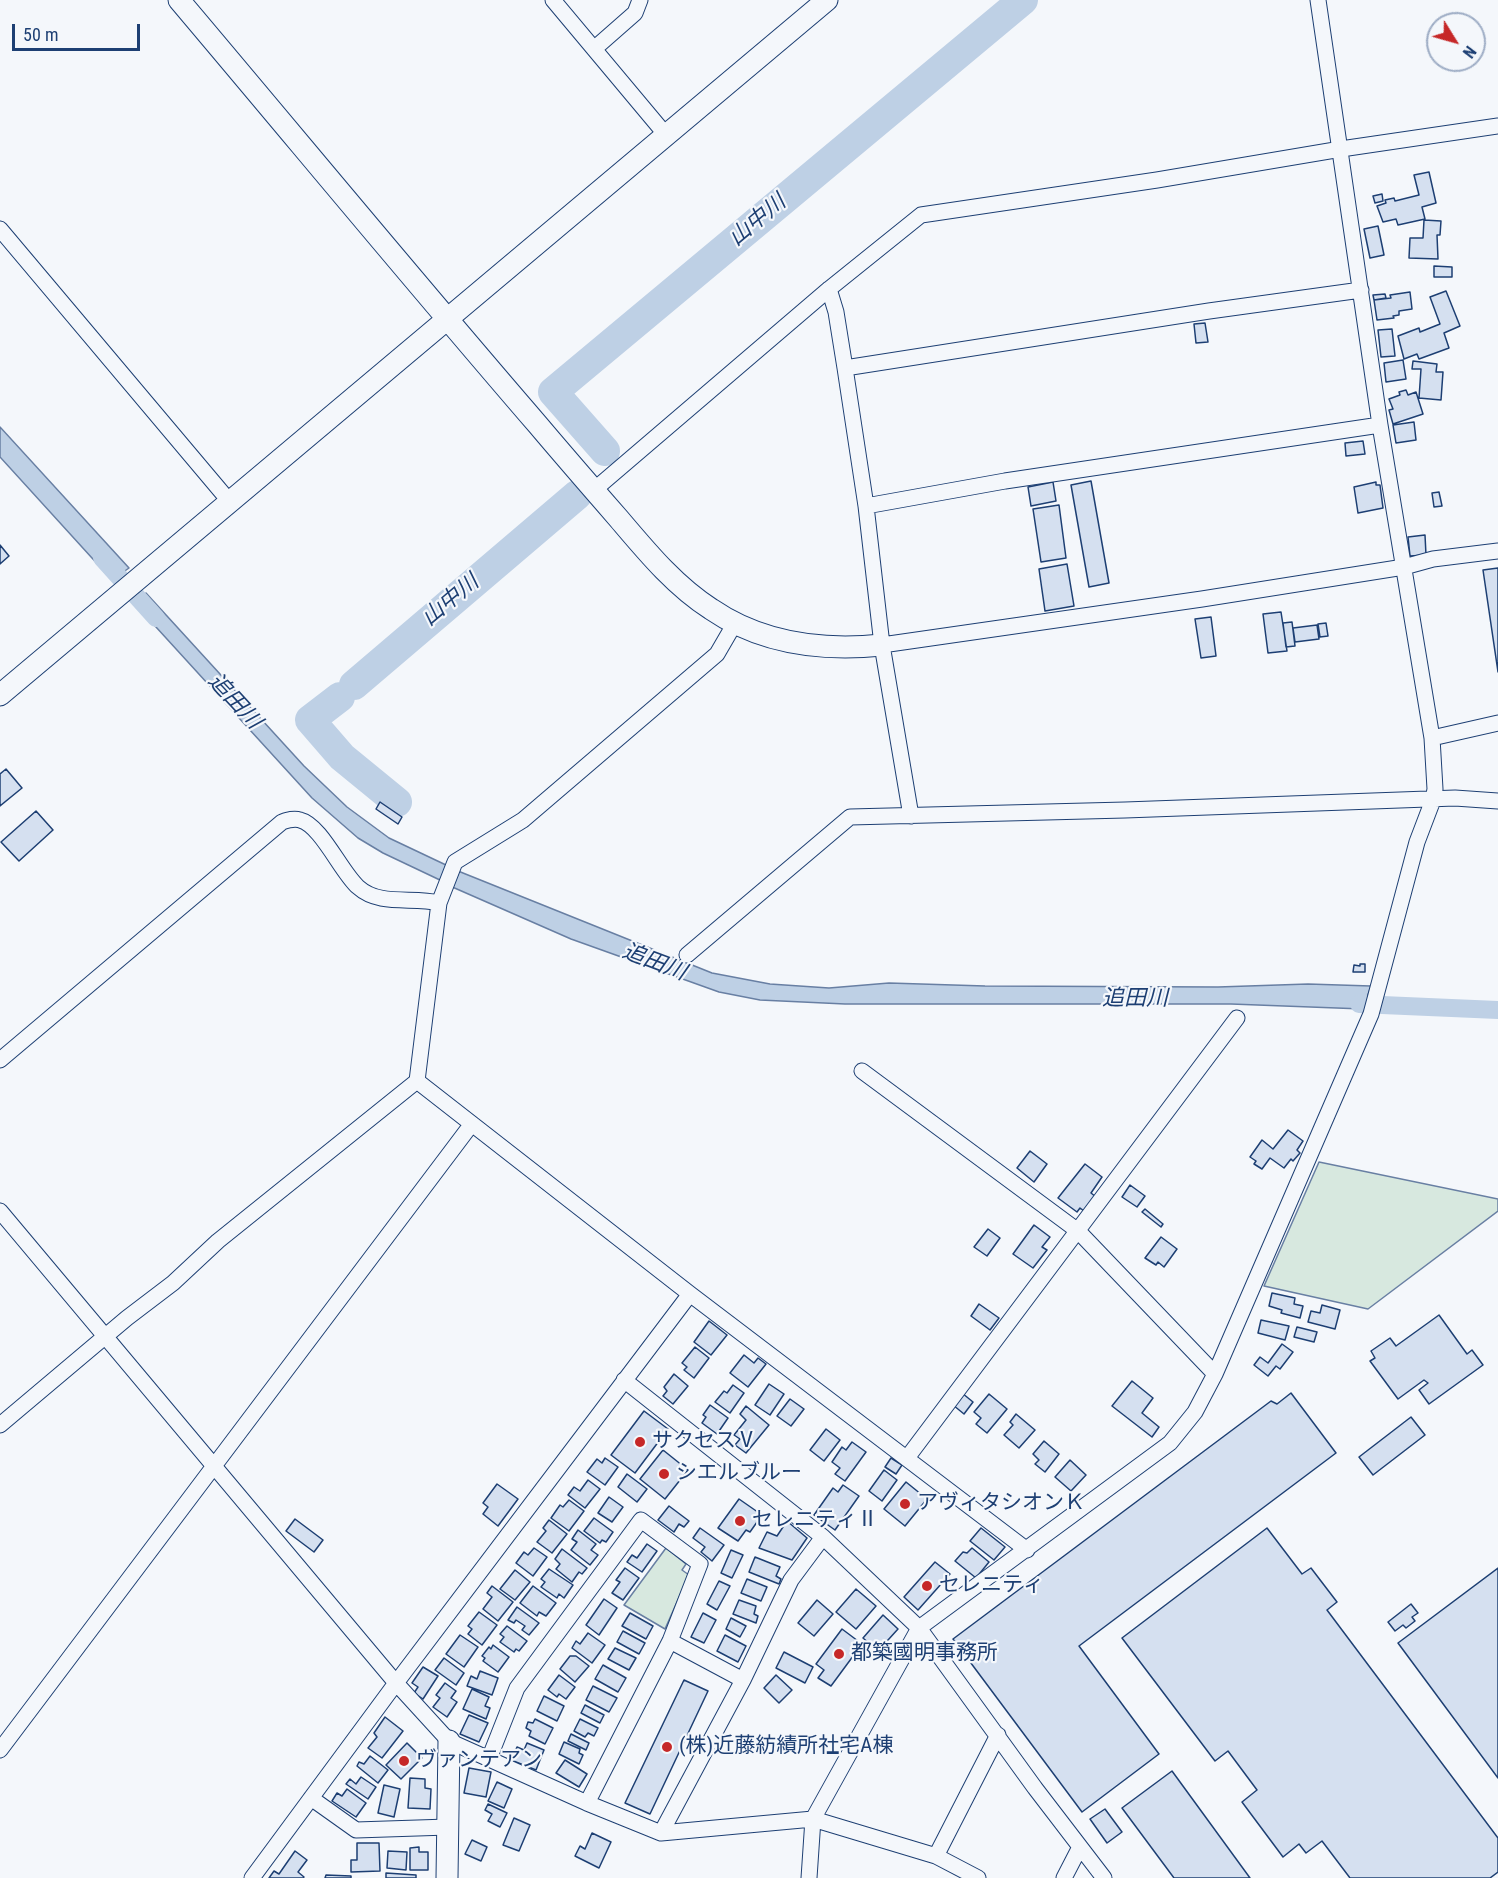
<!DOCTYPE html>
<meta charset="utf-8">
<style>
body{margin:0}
#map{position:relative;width:1498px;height:1878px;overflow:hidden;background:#f4f7fb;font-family:"Roboto Condensed",sans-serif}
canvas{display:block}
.north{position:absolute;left:1426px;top:12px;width:60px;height:60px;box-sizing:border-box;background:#f4f7fb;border:2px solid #9eadc5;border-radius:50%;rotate:127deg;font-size:16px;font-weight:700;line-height:24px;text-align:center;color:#1d3f73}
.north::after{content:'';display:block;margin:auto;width:21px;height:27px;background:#c62828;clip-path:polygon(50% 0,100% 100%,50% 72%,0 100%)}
.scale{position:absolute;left:12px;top:24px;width:128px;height:27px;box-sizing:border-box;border:3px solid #1d3f73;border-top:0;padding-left:8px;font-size:18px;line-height:21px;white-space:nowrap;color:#1d3f73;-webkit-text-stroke:4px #f4f7fb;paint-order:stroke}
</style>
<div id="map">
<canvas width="1498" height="1878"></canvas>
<div class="north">N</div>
<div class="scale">50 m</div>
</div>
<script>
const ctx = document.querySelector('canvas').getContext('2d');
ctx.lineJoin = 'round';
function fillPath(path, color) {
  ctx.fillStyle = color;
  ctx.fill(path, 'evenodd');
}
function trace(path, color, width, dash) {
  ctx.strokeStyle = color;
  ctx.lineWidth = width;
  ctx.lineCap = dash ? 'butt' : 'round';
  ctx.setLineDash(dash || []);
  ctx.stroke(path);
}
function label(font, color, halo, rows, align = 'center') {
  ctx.font = font + ' "Roboto Condensed","Noto Sans JP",sans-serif';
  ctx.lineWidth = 4.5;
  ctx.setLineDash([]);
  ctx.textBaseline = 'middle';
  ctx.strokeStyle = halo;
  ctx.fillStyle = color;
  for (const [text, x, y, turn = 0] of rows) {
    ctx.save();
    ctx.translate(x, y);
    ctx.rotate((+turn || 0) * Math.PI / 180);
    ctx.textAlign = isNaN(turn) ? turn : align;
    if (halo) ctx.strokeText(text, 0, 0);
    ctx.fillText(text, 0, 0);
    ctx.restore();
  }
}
const green = new Path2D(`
 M1319,1162L1498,1199V1211L1368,1309L1264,1286Z
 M666,1548L686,1564L682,1570L689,1575L665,1629L624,1605Z`);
fillPath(green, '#d7e8df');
trace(green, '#687fa3', 1.5);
const water = new Path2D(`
 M0,427L129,568L112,580L0,457Z
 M146,593L304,766L347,807L389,838L446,865L442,881L383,853L358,838L312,798L135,604Z
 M458,871L712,973L770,984L829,988L889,983L985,986L1218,987L1308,984L1371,986L1363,1009L1231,1004H845L760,1000L719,992L571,939L450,886Z`);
fillPath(water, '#bed0e5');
trace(water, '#687fa3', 1.5);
trace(new Path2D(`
 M102,558L156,618
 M1359,1004L1498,1010`), '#bed0e5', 18);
trace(new Path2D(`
 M605,451L553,392L1023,0
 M354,685L577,495
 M340,697L310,720L342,757L397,802`), '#bed0e5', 30);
const building = new Path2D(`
 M1429,172L1436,203L1422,207L1425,219L1398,225L1396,219L1383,222L1377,206L1386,203L1385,200L1394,198L1395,201L1419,195L1414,175Z
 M1382,194L1383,201L1375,203L1373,196Z
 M1424,220L1441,221L1440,235H1437L1438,259L1409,258L1410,238H1423Z
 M1378,226L1384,255L1370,258L1364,229Z
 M1434,266L1452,267V277H1434Z
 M1446,291L1460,326L1444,333L1449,348L1419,359L1417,354L1404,359L1398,336L1419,328L1420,332L1440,324L1430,297Z
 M1410,292L1412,309L1399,311V315L1393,316L1394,318L1377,320L1374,300L1391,298L1390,295Z
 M1385,294L1386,298L1374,300L1373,295Z
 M1205,323L1208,342L1196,343L1194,324Z
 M1392,329L1395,356L1381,357L1378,330Z
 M1403,360L1406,379L1386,382L1384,363Z
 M1413,361L1437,364L1436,372H1443L1441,400L1419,398L1421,369H1412Z
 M1406,390L1408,395L1416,392L1423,414L1393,424L1389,410L1393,409L1389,399L1400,395L1399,392Z
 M1414,422L1416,440L1396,443L1393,425Z
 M1363,441L1365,454L1346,456L1345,443Z
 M1091,481L1109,583L1089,587L1071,485Z
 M1053,482L1056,501L1031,506L1028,487Z
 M1376,482V485H1380L1383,508L1358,513L1354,487Z
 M1439,492L1442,506L1434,507L1432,493Z
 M1059,505L1066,558L1041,562L1033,509Z
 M1425,535L1426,555L1410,556L1408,537Z
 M0,545L9,556L0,564Z
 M1067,564L1074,606L1045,611L1039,569Z
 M1498,568V672L1483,570Z
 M1281,612L1287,651L1268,653L1263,614Z
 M1211,617L1216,656L1201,658L1195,619Z
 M1292,622L1295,646L1286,647L1283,623Z
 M1326,623L1328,636L1320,637L1318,624Z
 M1317,625L1319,639L1295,642L1293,628Z
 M6,769L22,788L0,806V774Z
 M380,802L402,817L398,824L376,809Z
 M36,811L53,830L19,861L1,842Z
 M1360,964H1365V972H1353L1354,965L1360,966Z
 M1288,1130L1303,1141L1297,1150L1300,1153L1293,1161L1291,1159L1284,1168L1270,1158L1262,1169L1254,1164L1256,1161L1250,1157L1262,1140L1273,1149Z
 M1030,1151L1047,1164L1034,1182L1017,1168Z
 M1085,1164L1102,1177L1091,1193L1096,1197L1084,1211L1080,1208L1077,1212L1058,1198Z
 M1130,1185L1145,1196L1137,1207L1122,1197Z
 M1145,1209L1163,1224L1161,1227L1142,1212Z
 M1034,1225L1050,1237L1042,1247L1047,1250L1033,1268L1013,1254Z
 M988,1229L1000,1238L987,1256L974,1247Z
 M1161,1237L1177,1249L1164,1267L1158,1262L1156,1265L1145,1258Z
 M1272,1293L1295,1298L1294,1304L1303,1306L1300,1318L1281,1313L1282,1310L1269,1306Z
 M979,1304L999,1318L990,1330L971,1316Z
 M1322,1305L1340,1310L1335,1329L1308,1322L1311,1311L1320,1313Z
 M1439,1315L1467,1354L1472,1350L1483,1365L1429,1404L1419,1390L1428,1383L1424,1380L1398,1399L1370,1361L1375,1358L1371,1351L1390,1338L1396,1346Z
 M1261,1320L1289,1326L1285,1340L1258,1333Z
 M709,1321L727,1335L711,1355L694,1342Z
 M1297,1327L1317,1332L1314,1342L1294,1337Z
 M1282,1344L1293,1352L1280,1369L1276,1366L1268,1376L1254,1365L1260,1357L1268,1363Z
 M695,1347L709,1358L694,1378L684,1370L687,1367L682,1363Z
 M744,1355L754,1363L758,1358L766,1364L748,1387L730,1373Z
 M674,1374L688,1386L673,1404L663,1396L667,1391L664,1387Z
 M1132,1381L1153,1398L1142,1413L1159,1427L1152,1437L1112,1406Z
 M769,1384L784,1394L770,1415L755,1405Z
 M733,1385L744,1393L730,1413L715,1402L724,1391L727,1393Z
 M962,1393L973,1402L964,1414L953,1405Z
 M1291,1393L1336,1453L1079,1646L1159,1754L1082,1812L953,1639L1271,1401L1277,1404Z
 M989,1394L1007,1409L987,1433L976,1424L981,1418L974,1412Z
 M790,1399L804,1409L791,1426L777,1416Z
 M710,1405L728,1418L717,1434L702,1423L706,1417L703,1415Z
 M746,1406L769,1425L746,1453L735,1445L740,1439L734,1435L746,1420L740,1414Z
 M644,1411L668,1429L635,1473L611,1455Z
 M1016,1414L1035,1430L1019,1448L1004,1435L1013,1425L1010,1422Z
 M1411,1417L1425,1435L1373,1475L1359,1457Z
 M826,1429L840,1440L824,1461L810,1450Z
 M1044,1441L1059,1454L1045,1472L1035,1464L1039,1460L1033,1454Z
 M852,1442L866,1452L845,1481L835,1474L840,1468L832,1462L842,1447L846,1450Z
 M663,1450L688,1470L665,1499L640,1479Z
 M605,1458L618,1467L605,1485L587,1472L597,1459L602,1463Z
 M891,1458L902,1465L896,1474L885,1467Z
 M1070,1460L1086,1475L1071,1491L1055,1477Z
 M884,1470L897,1480L882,1501L869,1491Z
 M627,1474L647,1489L637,1502L618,1487Z
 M588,1480L600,1489L585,1508L568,1495L574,1487L580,1491Z
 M906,1482L927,1499L905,1526L884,1509Z
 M497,1484L518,1499L498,1526L483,1514L488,1507L483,1503Z
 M843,1485L859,1496L835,1530L814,1515L833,1488L838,1492Z
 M609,1497L623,1507L612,1522L598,1513Z
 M739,1499L762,1515L750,1532L746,1530L738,1541L718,1528Z
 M569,1500L584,1511L569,1531L551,1518L560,1505L563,1507Z
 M669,1506L689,1521L684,1527L679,1524L674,1532L658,1520Z
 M594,1518L613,1532L606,1542L602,1540L600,1543L584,1531Z
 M295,1519L323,1540L314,1552L286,1531Z
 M549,1520L567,1534L552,1553L537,1542L546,1531L543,1528Z
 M787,1521L807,1538L792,1560L759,1548L767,1532L777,1536Z
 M700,1528L724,1545L712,1561L701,1552L705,1547L693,1538Z
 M981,1528L1005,1547L994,1560L970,1541Z
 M1267,1528L1302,1574L1311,1568L1337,1602L1327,1610L1498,1838V1872L1490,1878H1350L1322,1841L1306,1853L1299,1844L1283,1857L1242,1802L1257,1790L1228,1751L1215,1761L1122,1638Z
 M578,1530L596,1544L591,1550L598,1555L590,1565L571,1550L577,1542L572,1539Z
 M647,1544L657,1551L642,1572L627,1562L632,1555L637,1558Z
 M534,1548L547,1557L533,1576L516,1563L524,1552L528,1555Z
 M972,1548L989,1562L976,1578L955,1561L963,1552L967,1553Z
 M562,1549L587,1568L582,1574L579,1572L572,1582L556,1569L560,1564L555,1559Z
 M731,1550L743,1555L732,1578L721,1573Z
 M755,1557L780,1567L776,1576L781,1579L779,1584L749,1572Z
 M935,1562L950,1574L918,1610L904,1597Z
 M625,1568L639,1578L623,1600L612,1593L620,1582L616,1580Z
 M1498,1568V1778L1398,1643Z
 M549,1569L573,1585L564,1598L559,1594L557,1598L541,1587L545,1582L541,1579Z
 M515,1570L530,1582L515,1600L500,1589Z
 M747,1579L767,1587L761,1601L741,1593Z
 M719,1581L730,1586L717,1610L707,1604Z
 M492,1586L513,1602L498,1621L483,1609L492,1597L487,1593Z
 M533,1586L556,1603L546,1616L539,1612L537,1616L520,1603Z
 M856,1589L876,1606L856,1629L836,1612Z
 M604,1599L617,1608L599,1635L586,1625Z
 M739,1600L756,1606L754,1614L758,1616L756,1623L733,1614Z
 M817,1600L833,1614L814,1636L798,1623Z
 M1411,1604L1418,1613L1412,1617L1415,1621L1406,1628L1403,1625L1395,1631L1388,1622Z
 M517,1607L539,1623L529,1635L522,1630L525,1626L516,1620L514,1623L508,1620Z
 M479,1612L497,1625L482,1645L468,1634L472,1629L468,1626Z
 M630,1613L653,1626L646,1639L622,1626Z
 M703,1613L716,1620L704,1643L691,1637Z
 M883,1615L898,1629L878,1651L863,1638Z
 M731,1618L746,1626L740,1637L726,1629Z
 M507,1626L527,1641L519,1651L516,1649L514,1652L500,1642L504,1637L500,1634Z
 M842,1629L862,1644L831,1686L818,1678L824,1670L816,1664Z
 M623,1631L645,1643L639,1654L617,1642Z
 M588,1633L605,1645L592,1663L572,1648L576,1641L580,1644Z
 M460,1635L478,1647L464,1667L446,1654Z
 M725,1635L746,1646L738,1662L717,1651Z
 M493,1645L509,1657L498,1672L483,1661L485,1658L482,1656L489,1647L491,1649Z
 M615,1648L636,1658L629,1670L608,1659Z
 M784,1652L813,1667L805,1683L776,1668Z
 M570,1656H576L589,1666L575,1682L560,1669Z
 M444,1658L464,1673L456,1685L435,1670Z
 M603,1665L626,1678L618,1692L595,1679Z
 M423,1667L438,1676L423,1699L414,1693L418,1687L412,1683Z
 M480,1671L498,1678L492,1695L467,1686L471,1676L477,1679Z
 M559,1675L575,1687L566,1699L559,1694L557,1697L548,1690Z
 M776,1675L792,1690L779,1703L764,1688Z
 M684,1680L708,1691L650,1814L625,1803Z
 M445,1683L456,1691L451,1698L457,1702L447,1717L433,1707L440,1698L436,1695Z
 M593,1686L617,1698L609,1712L586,1700Z
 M472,1689L489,1697L485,1706L490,1708L486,1719L463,1709Z
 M544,1696L564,1706L557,1721L537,1711Z
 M585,1705L604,1715L600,1723L581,1713Z
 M469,1715L488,1723L479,1742L460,1734Z
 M385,1717L403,1731L382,1758L368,1748L377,1737L374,1733Z
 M535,1719L553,1728L545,1744L529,1736L531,1731L526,1728L528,1722L533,1723Z
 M580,1719L598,1728L594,1736L588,1733L585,1737L574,1731Z
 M571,1734L589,1743L586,1750L568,1741Z
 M564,1742L580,1749L579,1753L583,1755L579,1764L559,1754Z
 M407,1743L422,1758L401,1779L386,1765Z
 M527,1743L544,1750L536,1770L511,1760L517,1747L524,1750Z
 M370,1756L388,1770L378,1783L357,1766L359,1762L364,1764Z
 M565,1760L587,1774L579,1787L556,1773Z
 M469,1768L491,1772L486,1797L464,1793Z
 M1172,1771L1250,1878H1174L1122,1808Z
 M361,1777L376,1787L368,1799L346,1784L350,1779L356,1784Z
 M410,1778L425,1779V1788L431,1789L430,1809L408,1808Z
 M497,1782L512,1789L504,1808L488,1801Z
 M384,1785L400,1789L394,1817L378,1813Z
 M347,1789L366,1803L356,1817L332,1801L337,1793L342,1796Z
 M488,1804L507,1813L500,1827L488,1821L492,1814L485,1810Z
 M1105,1809L1122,1832L1107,1843L1090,1819Z
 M514,1818L530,1825L519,1851L503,1845Z
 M592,1833L611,1842L599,1868L575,1856L580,1846L585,1849Z
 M472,1840L487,1847L481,1861L465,1854Z
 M357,1843H379L380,1871L351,1872V1860H357Z
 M419,1847V1852H428V1870H410V1848Z
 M295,1851L307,1860L298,1872L304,1877L303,1878H269L274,1871L279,1874Z
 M388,1851L407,1852L406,1870L387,1868Z
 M386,1873L416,1875V1878H386Z
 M326,1875L351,1876V1878H325Z`);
fillPath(building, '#d5e0f0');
trace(building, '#1d3f73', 1.5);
const street = new Path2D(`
 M553,0L666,135
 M594,49L635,13L640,0
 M0,229L230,502
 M829,289L836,312L845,368L866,506L882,645L911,816
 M845,368L1209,311L1361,290
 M594,490L829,289L921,215L1157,180L1341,149L1498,126
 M866,506L1005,481L1380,425
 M882,645L1202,599L1404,567L1433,559L1498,551
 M1432,738L1498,723
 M687,955L850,817L1125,810L1455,798L1498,801
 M0,1060L282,822C288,820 294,818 300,820C321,825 341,872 358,887C380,907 413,896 439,903
 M862,1071L1078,1231L1215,1374
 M417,1081L690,1294L1027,1550
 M0,1211L396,1683L449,1741L587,1803L661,1833L813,1819L936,1856L978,1878
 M624,1380L823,1537L919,1628L1035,1788L1104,1878
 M0,1425L127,1318L173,1283L218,1241L417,1081L439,903L455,862L523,820L717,654L735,623
 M907,1458L1237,1018
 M670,1641L743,1680
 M0,1750L471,1125
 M489,1759L517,1688L641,1520L700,1564L670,1641L587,1803
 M311,1798L356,1830L448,1827
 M661,1833L743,1680L791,1580L823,1537
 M936,1856L998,1735
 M252,1878L396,1683L690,1294
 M809,1878L813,1819L919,1628L1170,1443L1195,1412L1215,1374L1371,1014L1417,842L1433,800L1435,789L1432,738L1380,425L1318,0
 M1064,1878L1080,1847`);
const secondary = new Path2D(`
 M179,0C299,142 417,285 538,425C565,457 592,488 619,519C647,552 675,586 711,609C762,644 823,651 882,645
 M0,695L827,0
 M447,1878L449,1741`);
trace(street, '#1d3f73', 17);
trace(secondary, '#1d3f73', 23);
trace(street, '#f4f7fb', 15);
trace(secondary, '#f4f7fb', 21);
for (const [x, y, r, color] of [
 [640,1442,6,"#c62828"],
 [664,1474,6,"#c62828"],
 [905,1504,6,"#c62828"],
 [740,1521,6,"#c62828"],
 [927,1586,6,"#c62828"],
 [839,1654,6,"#c62828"],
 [667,1747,6,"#c62828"],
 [404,1761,6,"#c62828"]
]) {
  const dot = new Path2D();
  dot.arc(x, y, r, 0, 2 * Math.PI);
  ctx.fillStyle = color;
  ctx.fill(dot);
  trace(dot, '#f4f7fb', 2);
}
label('21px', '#1d3f73', '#f4f7fb', [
 ["サクセスⅤ",652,1442],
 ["シエルブルー",676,1474],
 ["アヴィタシオンＫ",917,1504],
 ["セレニティⅡ",752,1521],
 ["セレニティ",939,1586],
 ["都築國明事務所",851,1654],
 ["(株)近藤紡績所社宅A棟",679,1747],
 ["ヴァンテアン",416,1761]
], 'left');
label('italic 22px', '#1d3f73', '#f4f7fb', [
 ["山中川",758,221,-40],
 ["山中川",451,601,-40],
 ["追田川",234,702,47],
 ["追田川",654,963,21],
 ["追田川",1135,999]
]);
</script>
